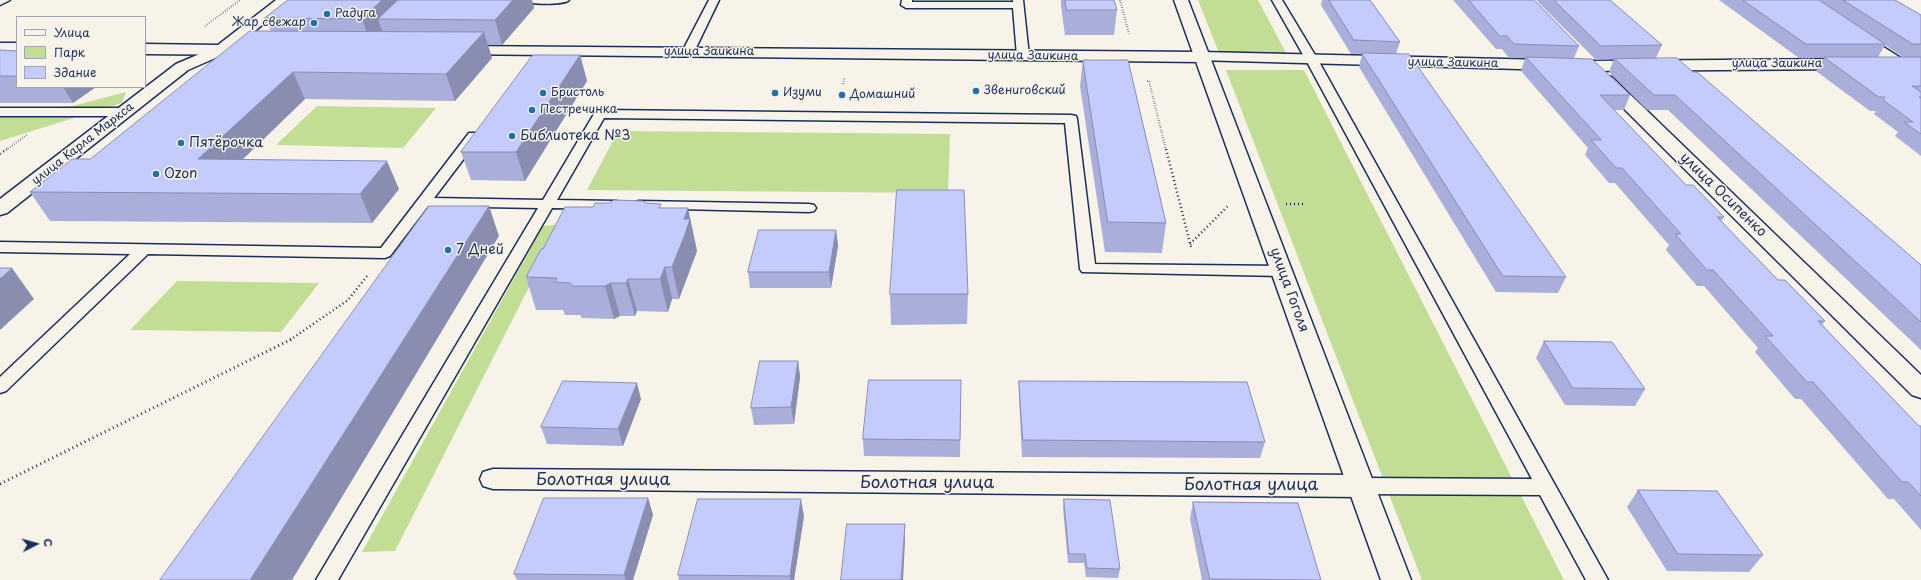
<!DOCTYPE html>
<meta charset="utf-8">
<style>
body{margin:0}
#map{position:relative;width:1921px;height:580px;overflow:hidden;background:#f7f3e8;font-family:"Playpen Sans",sans-serif}
canvas{display:block}
.legend{position:absolute;left:16px;top:16px;width:130px;height:72px;box-sizing:border-box;background:#f7f3e8;border:1px solid #9fa5b1;margin:0;padding:5px 7px;list-style:none;font-size:12px;color:#1b2f5e}
.legend li{display:flex;align-items:center;gap:8px;height:20px}
.legend b{width:20px;border:1px solid #9fa5b1}
.north{position:absolute;left:16px;top:524px;width:40px;height:40px;-webkit-text-stroke:3px #f7f3e8;paint-order:stroke;rotate:84deg;font-size:11px;font-weight:700;line-height:16px;text-align:center;color:#1b2f5e}
.north::after{content:'';display:block;margin:auto;width:14px;height:18px;background:#1b2f5e;clip-path:polygon(50% 0,100% 100%,50% 72%,0 100%)}
</style>
<div id="map">
<canvas width="1921" height="580"></canvas>
<ul class="legend">
<li><b style="height:5px;background:#f7f3e8"></b>Улица</li>
<li><b style="height:11px;background:#c2de95"></b>Парк</li>
<li><b style="height:11px;background:#c4cbfd"></b>Здание</li>
</ul>
<div class="north">С</div>
</div>
<script>
const ctx = document.querySelector('canvas').getContext('2d');
ctx.lineJoin = 'round';
function fillPath(path, color) {
  ctx.fillStyle = color;
  ctx.fill(path, 'evenodd');
}
function trace(path, color, width, dash) {
  ctx.strokeStyle = color;
  ctx.lineWidth = width;
  ctx.lineCap = dash ? 'butt' : 'round';
  ctx.setLineDash(dash || []);
  ctx.stroke(path);
}
function label(font, color, halo, rows, align = 'center') {
  ctx.font = font + ' "Playpen Sans",sans-serif';
  ctx.lineWidth = 3;
  ctx.setLineDash([]);
  ctx.textBaseline = 'middle';
  ctx.strokeStyle = halo;
  ctx.fillStyle = color;
  for (const [text, x, y, turn = 0] of rows) {
    ctx.save();
    ctx.translate(x, y);
    ctx.rotate((+turn || 0) * Math.PI / 180);
    ctx.textAlign = isNaN(turn) ? turn : align;
    if (halo) ctx.strokeText(text, 0, 0);
    ctx.fillText(text, 0, 0);
    ctx.restore();
  }
}
fillPath(new Path2D(`
 M1198,0H1258L1286,53H1219Z
 M1226,70H1304L1564,580H1422Z
 M126,92L122,103L0,141V111L72,106Z
 M317,106L436,108L403,148L276,145Z
 M618,131L950,134L948,193L587,190Z
 M561,224L395,551L362,552L543,226Z
 M177,281L319,283L281,332L130,330Z`), '#c2de95');
const service = new Path2D(`
 M0,0H10L0,5Z
 M523,0H569C565,5 527,5 523,0Z
 M709,0H719L694,52L692,54H684L682,52Z
 M902,0H912V2H1013V0H1023L1029,56L1023,59L1017,56L1013,8H906L901,5Z
 M1272,0H1282L1318,60L1608,580H1586L1540,495L1361,494L1354,491L1351,486L1354,481L1361,478L1532,479L1306,60Z
 M0,108H124L128,109L130,112L128,115L124,116H0Z
 M600,110L1071,115L1076,116L1077,119L1095,264L1282,266L1288,268L1290,271L1288,274L1282,276L1082,272L1080,269L1065,123L604,118L557,200L616,201L621,202L623,205L621,208L616,209L552,208L338,580H316L538,208L428,206L390,256L385,258L148,254L6,391L0,393V377L130,254L0,252V242L381,248L469,133H479L481,136L434,198L543,200L594,114L596,111Z
 M639,201L809,204L814,205L816,208L814,211L809,212L634,208L632,205L634,202Z`);
const minor = new Path2D(`
 M1855,30L1860,32L1921,71V83L1915,81L1850,38L1847,35L1850,32Z
 M223,44L229,46L231,49L229,52L188,70L7,213L0,215V199L176,64Z
 M1202,52L1591,61L1851,59L1857,61L1859,64L1857,67L1851,69L1591,71L1196,60L1194,57L1196,54Z
 M1606,76L1612,77L1921,375V398L1912,395L1600,85L1598,81L1600,77Z
 M493,469L1361,475L1371,479L1375,486L1371,493L1361,497L493,489L483,486L480,479L483,472Z`);
const tertiary = new Path2D(`
 M276,0H292L238,45L262,47L264,50L262,53L256,55L145,54V44L218,45Z
 M0,43H17V53H0Z
 M460,46L1202,52L1208,54L1210,57L1208,60L1202,62L454,54L452,51L454,48Z`);
const secondary = new Path2D(`
 M1174,0H1188L1411,580H1381Z`);
trace(service, '#1b2f5e', 3);
trace(minor, '#1b2f5e', 3);
trace(tertiary, '#1b2f5e', 3);
trace(secondary, '#1b2f5e', 3);
trace(new Path2D(`
 M1120,0L1129,34
 M205,26L240,0
 M1147,81H1149L1166,150
 M843,84L845,77
 M6,150L28,134`), '#1b2f5e', 2, [0.5, 2]);
trace(new Path2D(`
 M1166,149L1191,247
 M0,154L7,149
 M1286,204H1305
 M1190,244L1229,205
 M290,340L348,300L367,276`), '#1b2f5e', 2.5, [1, 3]);
trace(new Path2D(`
 M0,484L292,339`), '#1b2f5e', 3, [1, 3.5]);
fillPath(service, '#f7f3e8');
fillPath(minor, '#f7f3e8');
fillPath(tertiary, '#f7f3e8');
fillPath(secondary, '#f7f3e8');
fillPath(new Path2D(`
 M288,0H532L534,8L502,45H488L492,58L455,101L305,99L242,160L399,189L372,223L50,221L30,192L90,159L271,31L265,18Z
 M1061,0H1114L1117,10L1114,35H1065L1061,6Z
 M1322,0H1370L1400,42L1396,54L1566,277L1558,293L1496,292L1359,67L1362,54H1351L1321,5Z
 M1453,0H1534L1579,46L1574,58L1630,95L1624,110H1614L1686,185L1724,217L1721,221L1778,280L1825,321L1822,325L1919,426H1921V530L1894,499H1888L1801,399H1795L1755,352L1758,348L1704,286H1697L1666,250L1669,245L1615,183H1609L1585,155L1588,148L1521,71L1525,58H1509L1502,49H1496Z
 M1536,0H1610L1662,45L1656,58L1921,265V350L1668,110H1647L1609,72L1614,59L1596,60Z
 M1719,0H1895L1921,15V156L1895,136L1898,132L1874,114L1876,111H1870L1816,71L1824,58H1799ZM1885,45L1903,57H1878Z
 M0,50L17,51V87H96L73,103H0Z
 M580,55L587,81L525,181L471,180L461,152Z
 M1083,60L1166,223L1162,253L1105,252L1080,86Z
 M646,203L662,208L690,219L697,251L679,299H672L668,312L637,311L635,316H620L614,319L582,318L580,315H565L563,310H536L526,277L543,249L593,207Z
 M836,230L838,246L831,288H750L748,272Z
 M890,294H968L967,324L891,325Z
 M1544,341L1645,389L1635,406L1565,405L1536,358Z
 M798,361L800,377L794,424L754,425L751,408Z
 M1019,381L1265,442L1260,458L1022,457L1019,397Z
 M961,397L960,457L864,456L863,439Z
 M641,399L623,446L547,444L541,427Z
 M1638,490L1763,555L1749,572L1667,571L1627,507Z
 M648,498L653,515L633,580H517L514,574Z
 M1064,499L1120,569L1118,578L1086,577L1084,563H1068L1063,508Z
 M1193,502L1321,580H1202L1190,519Z
 M804,516L794,580H679L678,575Z`), '#a9afda');
fillPath(new Path2D(`
 M381,0H406L378,19L383,33L371,44L362,19Z
 M513,0H532L534,8L502,45L495,20Z
 M484,32L492,58L455,101L446,74Z
 M580,55L587,81L525,181L516,152Z
 M293,72L305,99L213,188L198,159Z
 M63,87H96L73,103Z
 M387,161L399,189L372,223L360,194Z
 M489,206L499,236L292,580H250Z
 M688,208L697,251L679,299L672,267L684,219Z
 M836,230L838,246L831,288L829,272Z
 M665,267L672,299L668,312L660,279Z
 M12,268L34,299L0,330V279Z
 M628,279L637,311L635,316L626,283Z
 M611,283L620,316L614,319L605,286Z
 M798,361L800,377L794,424L791,407Z
 M637,383L641,399L623,446L618,429Z
 M648,498L653,515L633,580H626L624,575Z
 M801,499L804,516L794,580H790V576Z
 M905,524V541L903,580H901Z`), '#898eb1');
const building = new Path2D(`
 M288,0H382L362,19L265,18Z
 M398,0H513L495,20L378,19Z
 M1065,0H1114L1117,10H1067Z
 M1329,0H1370L1400,42L1354,40Z
 M1469,0H1534L1579,46L1514,44L1507,36H1500Z
 M1554,0H1610L1662,45L1601,46Z
 M1743,0H1819L1885,44H1806Z
 M1843,0H1895L1921,15V44H1913Z
 M250,31L484,32L446,74L293,72L198,159L387,161L360,194L30,192L72,159H90Z
 M0,50L17,51V76H0Z
 M1362,53L1409,54L1566,277L1503,276Z
 M533,55H580L516,152H461Z
 M1526,57L1592,59L1630,95H1600L1686,185H1693L1724,217H1717L1778,280H1785L1825,321H1818L1919,426H1921V496L1908,482H1902L1813,382H1807L1765,336H1773L1713,270H1707L1675,234H1681L1622,168H1616L1591,140H1601Z
 M1824,57H1921V86H1912L1921,92V97H1919L1921,98V134L1904,122H1913L1883,100L1885,97H1879Z
 M1677,58L1693,72H1697L1921,265V322L1675,95H1654L1615,59Z
 M1083,60H1128L1166,223L1108,222Z
 M897,190H964L968,294H890Z
 M614,200L643,201L646,203L661,204L659,208H688L684,219H690L684,237L672,267H665L660,279H628L626,283H611L605,286H573L570,283L555,282L557,278L526,277L541,249H543L565,207H593L595,203H609Z
 M429,206H489L250,580H160Z
 M759,230H836L829,272H748Z
 M0,268H12L0,279Z
 M1544,341L1612,342L1645,389L1573,388Z
 M760,361H798L791,407L751,408Z
 M869,380H961L960,440L863,439Z
 M563,381L637,383L618,429L541,427Z
 M1019,381L1247,382L1265,442L1023,440Z
 M1638,490L1717,491L1763,555L1678,554Z
 M544,498H648L624,575L514,574Z
 M698,499H801L790,576L678,575Z
 M1064,499L1110,500L1120,569L1087,568L1085,554H1069Z
 M1193,502L1298,503L1321,580L1210,579Z
 M847,524H905L901,580H841Z`);
fillPath(building, '#c4cbfd');
trace(building, '#898eb1', 1);
for (const [x, y, r, color] of [
 [327,14,4,"#1f6fb2"],
 [314,23,4,"#1f6fb2"],
 [976,91,4,"#1f6fb2"],
 [543,93,4,"#1f6fb2"],
 [775,93,4,"#1f6fb2"],
 [842,95,4,"#1f6fb2"],
 [532,110,4,"#1f6fb2"],
 [512,136,4,"#1f6fb2"],
 [181,143,4,"#1f6fb2"],
 [156,174,4,"#1f6fb2"],
 [448,250,4,"#1f6fb2"]
]) {
  const dot = new Path2D();
  dot.arc(x, y, r, 0, 2 * Math.PI);
  ctx.fillStyle = color;
  ctx.fill(dot);
  trace(dot, '#f7f3e8', 1.5);
}
label('12px', '#1b2f5e', '#f7f3e8', [
 ["Радуга",335,14],
 ["Жар свежар",306,23,"right"],
 ["Звениговский",984,91],
 ["Бристоль",551,93],
 ["Изуми",783,93],
 ["Домашний",850,95],
 ["Пестречинка",540,110]
], 'left');
label('12px', '#1b2f5e', '#f7f3e8', [
 ["улица Заикина",709,52],
 ["улица Заикина",1033,56,1],
 ["улица Заикина",1453,63,1],
 ["улица Заикина",1777,64],
 ["улица Карла Маркса",83,144,-38]
]);
label('14px', '#1b2f5e', '#f7f3e8', [
 ["Библиотека №3",520,136],
 ["Пятёрочка",189,143],
 ["Ozon",164,174],
 ["7 Дней",456,250]
], 'left');
label('14px', '#1b2f5e', '#f7f3e8', [
 ["улица Осипенко",1723,195,44],
 ["улица Гоголя",1289,290,70]
]);
label('17px', '#1b2f5e', '#f7f3e8', [
 ["Болотная улица",603,480],
 ["Болотная улица",927,483],
 ["Болотная улица",1251,485]
]);
</script>
